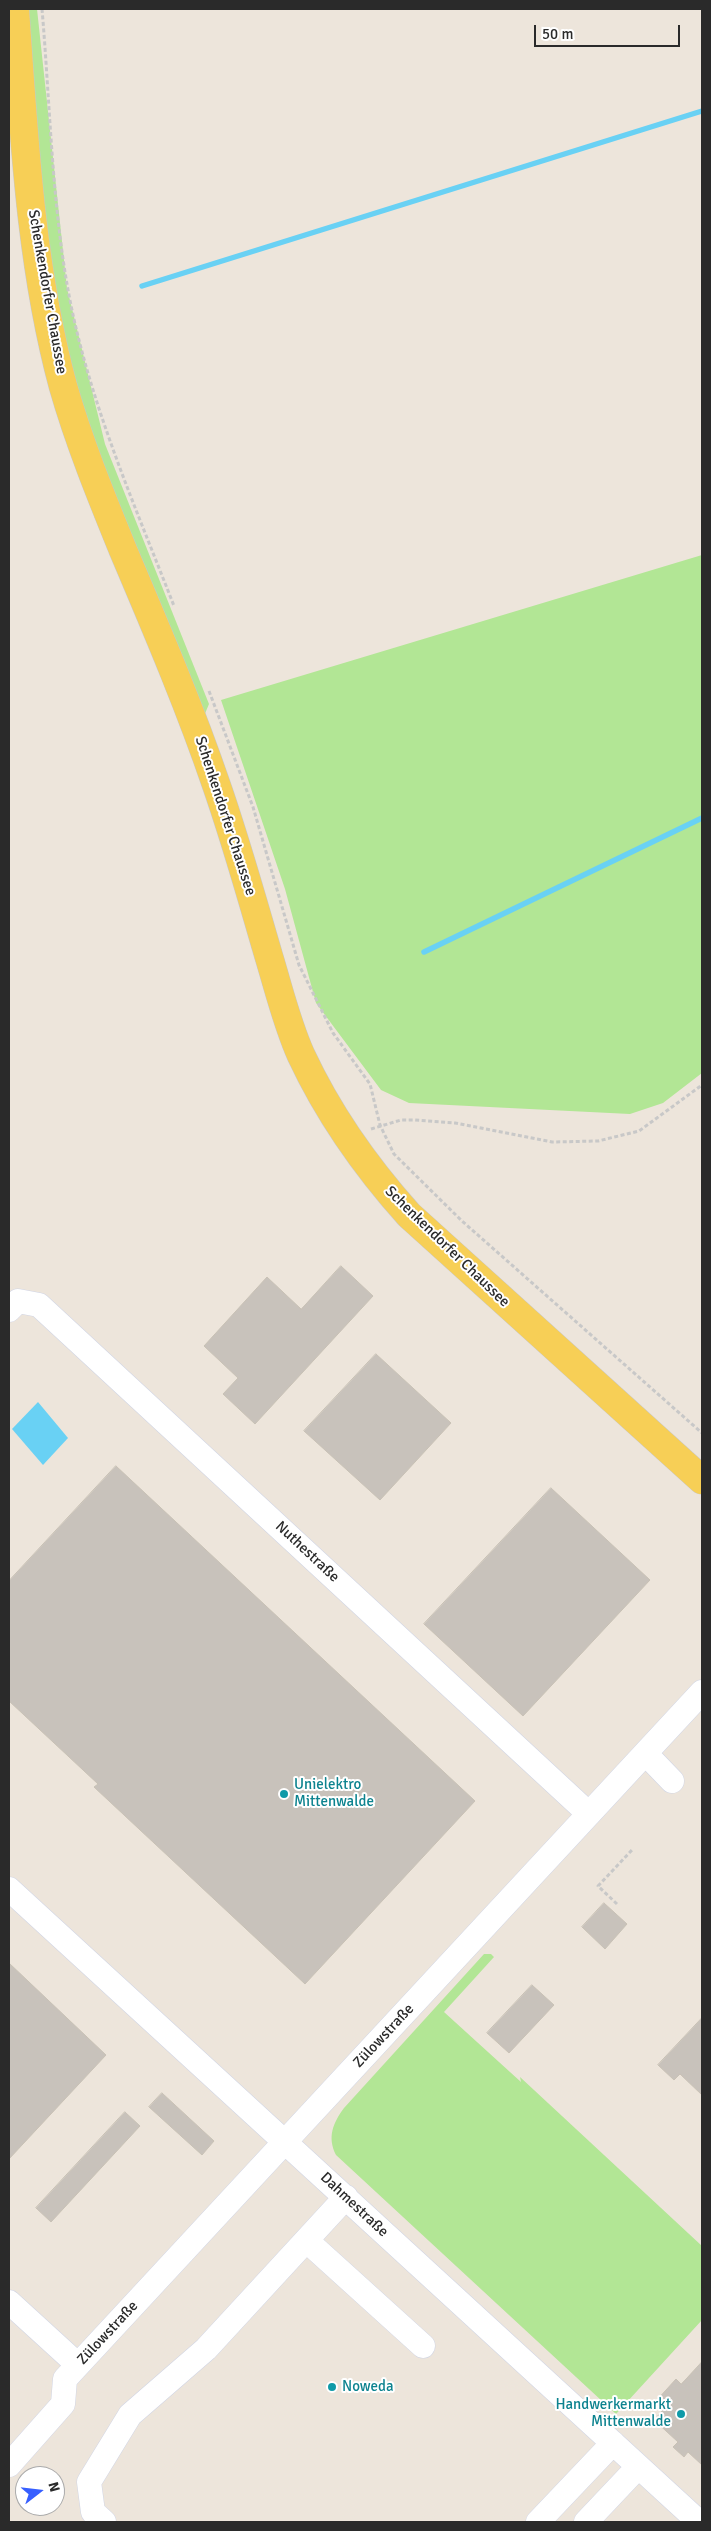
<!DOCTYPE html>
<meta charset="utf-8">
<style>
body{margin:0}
#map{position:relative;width:711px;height:2531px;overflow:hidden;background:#ede5db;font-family:Signika,sans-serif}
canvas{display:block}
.frame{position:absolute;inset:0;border:10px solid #2a2a2a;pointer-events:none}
.north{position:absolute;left:15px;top:2466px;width:50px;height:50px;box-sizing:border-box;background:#fff;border:1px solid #aaa;border-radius:50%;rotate:74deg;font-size:14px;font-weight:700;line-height:20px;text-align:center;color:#2a2a2a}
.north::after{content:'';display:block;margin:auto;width:18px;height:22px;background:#375fff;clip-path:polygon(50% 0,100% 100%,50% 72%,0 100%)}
.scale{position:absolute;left:534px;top:25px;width:146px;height:22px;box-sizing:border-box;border:2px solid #2a2a2a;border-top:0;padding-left:6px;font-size:15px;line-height:18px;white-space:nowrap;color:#2a2a2a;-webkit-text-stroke:4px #fff;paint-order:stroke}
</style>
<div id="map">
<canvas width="711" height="2531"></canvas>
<div class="frame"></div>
<div class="north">N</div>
<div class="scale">50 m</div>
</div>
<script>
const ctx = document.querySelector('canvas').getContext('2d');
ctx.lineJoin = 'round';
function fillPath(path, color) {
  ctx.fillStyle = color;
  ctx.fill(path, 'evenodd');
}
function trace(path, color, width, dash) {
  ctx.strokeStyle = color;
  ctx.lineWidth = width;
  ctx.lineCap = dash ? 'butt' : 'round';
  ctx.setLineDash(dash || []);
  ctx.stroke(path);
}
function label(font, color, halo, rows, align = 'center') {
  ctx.font = font + ' Signika,sans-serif';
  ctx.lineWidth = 4;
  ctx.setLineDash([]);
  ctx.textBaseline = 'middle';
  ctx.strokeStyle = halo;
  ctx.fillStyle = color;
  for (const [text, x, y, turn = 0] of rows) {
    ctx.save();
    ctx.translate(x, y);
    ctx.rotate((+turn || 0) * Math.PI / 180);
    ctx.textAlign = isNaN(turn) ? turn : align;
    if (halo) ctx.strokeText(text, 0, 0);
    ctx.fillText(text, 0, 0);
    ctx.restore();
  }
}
fillPath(new Path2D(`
 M27,9H37L67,288L105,444L209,704L204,716L88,427L64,338L43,227Z
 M702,555V1073L663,1103L630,1114L409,1103L381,1090L316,1003L285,889L221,700Z
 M484,1954H491L494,1957L444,2012L521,2082L520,2077L702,2246V2320L616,2414L336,2155C327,2137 333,2123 344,2108Z`), '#b2e695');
fillPath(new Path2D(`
 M38,1402L68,1438L43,1465L12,1429Z`), '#69d1f4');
trace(new Path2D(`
 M142,286L702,111
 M424,952L702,818`), '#69d1f4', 5.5);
const building = new Path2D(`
 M341,1266L373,1296L255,1424L223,1394L238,1378L204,1346L267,1277L301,1309Z
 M376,1354L451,1423L380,1500L304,1431Z
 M116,1466L475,1801L305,1984L94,1787L98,1784L9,1701V1581Z
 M551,1488L650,1580L523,1716L424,1624Z
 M604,1903L627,1924L605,1949L582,1927Z
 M9,1963L106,2055L9,2159Z
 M532,1985L554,2005L509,2053L487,2033Z
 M702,2018V2095L680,2074L674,2080L658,2065Z
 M162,2093L214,2141L202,2155L149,2107Z
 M125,2112L140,2126L51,2222L36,2208Z
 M702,2362V2465L688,2452L684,2457L673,2447L678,2442L654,2420L664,2409L656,2401L676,2379L681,2384Z`);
fillPath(building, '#c8c2bb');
trace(building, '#c8c1b5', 1);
const minor = new Path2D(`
 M9,1310L18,1301L39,1305L589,1814
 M646,1754L672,1781
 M9,1889L699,2522
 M307,2241L423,2346
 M9,2302L78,2365
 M9,2465L63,2404L65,2379L702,1692
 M104,2522L93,2512L89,2482L130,2415L206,2349L346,2197
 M538,2522L613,2443
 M586,2522L638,2467`);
const major = new Path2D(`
 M15,9C24,134 30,264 63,386C79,442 101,496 123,550C156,628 189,705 216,784C236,841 252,899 269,957C279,990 287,1024 301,1055C329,1115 365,1166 409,1215L702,1480`);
trace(minor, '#d1d5e4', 25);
trace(major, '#c8c8c8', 29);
trace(new Path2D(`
 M42,9C51,113 52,231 77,332C100,427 139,516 174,606
 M209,691L253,807L299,965L333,1033L370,1084L380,1125L394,1154L462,1221L702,1433
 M371,1129L401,1120H415L455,1123L552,1142L598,1141L639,1131L702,1085
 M617,1904L598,1886L632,1850`), '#c8c8c8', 3, [4, 2.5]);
trace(minor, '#fff', 24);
trace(major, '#f7cf56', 28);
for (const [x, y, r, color] of [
 [284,1794,5,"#0f9aa8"],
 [332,2387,5,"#0f9aa8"],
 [681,2414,5,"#0f9aa8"]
]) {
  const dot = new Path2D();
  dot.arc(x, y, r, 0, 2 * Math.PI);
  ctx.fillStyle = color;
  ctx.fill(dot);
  trace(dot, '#fff', 2);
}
label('15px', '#2a2a2a', '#fff', [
 ["Schenkendorfer Chaussee",47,292,80],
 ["Schenkendorfer Chaussee",225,816,72],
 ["Schenkendorfer Chaussee",447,1247,44],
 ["Nuthestraße",307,1552,43],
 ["Zülowstraße",384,2036,-47],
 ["Dahmestraße",354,2205,43],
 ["Zülowstraße",108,2333,-47]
]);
label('15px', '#0d838f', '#fff', [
 ["Unielektro",294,1785],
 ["Mittenwalde",294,1802],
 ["Noweda",342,2387],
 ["Handwerkermarkt",671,2405,"right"],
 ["Mittenwalde",671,2422,"right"]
], 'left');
</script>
